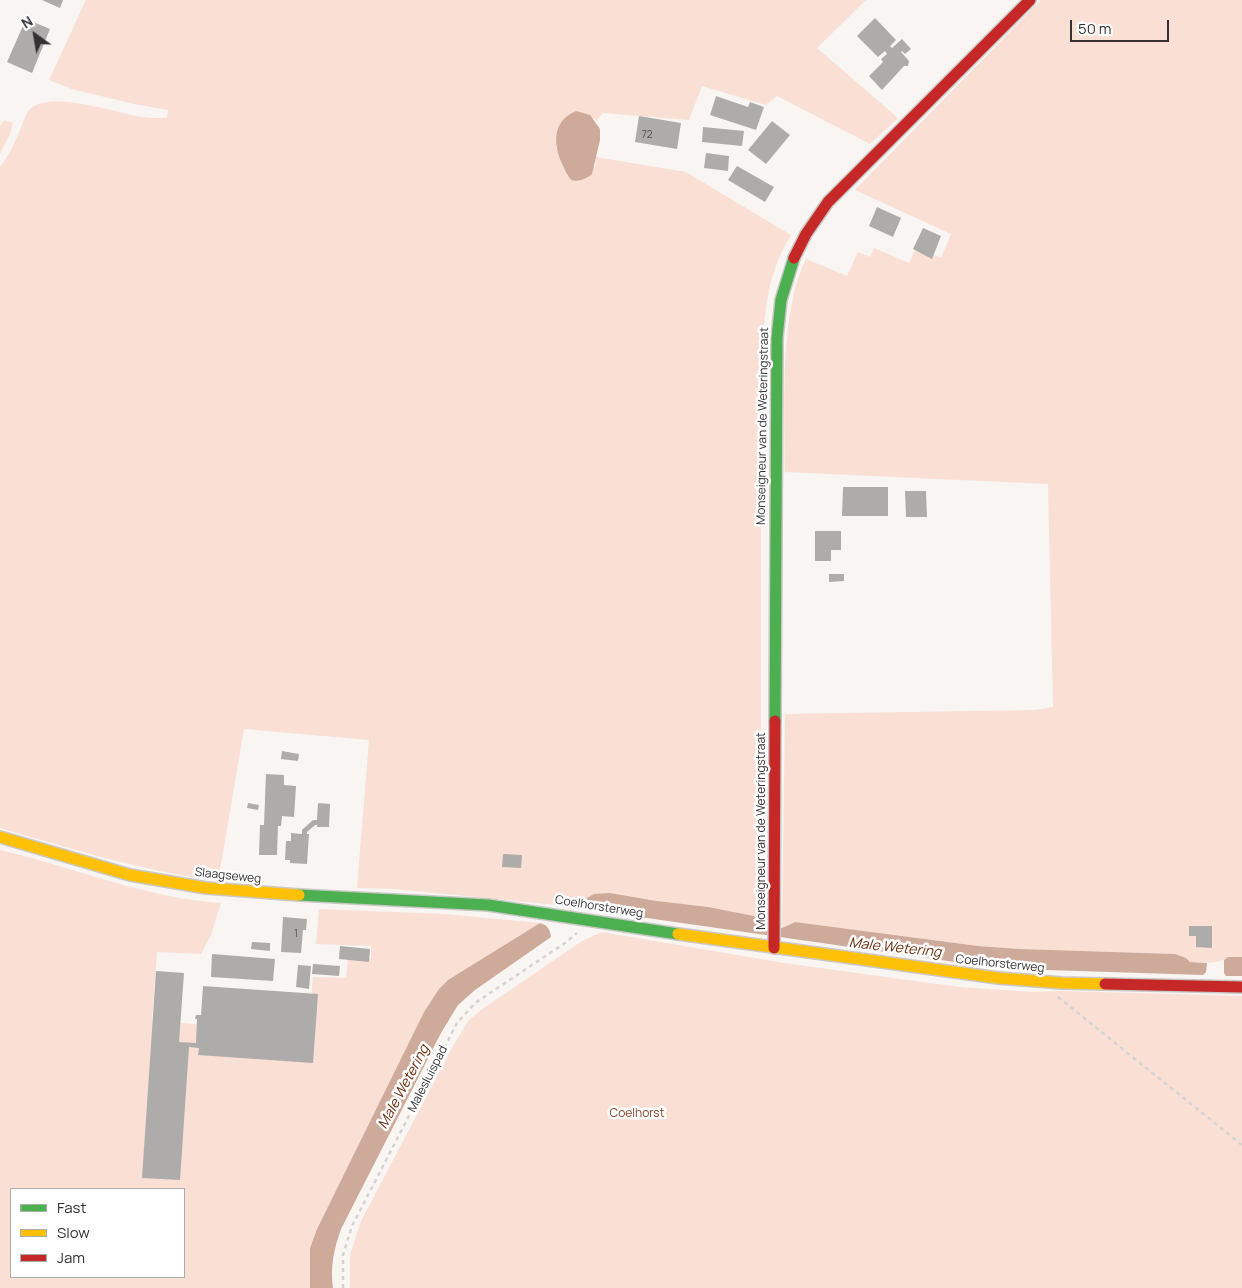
<!DOCTYPE html>
<style>
body{margin:0}
#map{position:relative;width:1242px;height:1288px;overflow:hidden;background:#f8f5f3;font-family:Manrope,sans-serif}
canvas{display:block}
.legend{position:absolute;left:10px;top:1188px;width:175px;height:90px;box-sizing:border-box;background:#fff;border:1px solid #adadad;margin:0;padding:6px 9px;list-style:none;font-size:15px;color:#333131}
.legend li{display:flex;align-items:center;gap:10px;height:25px}
.legend b{width:25px;border:1px solid #adadad}
.north{position:absolute;left:10px;top:10px;width:50px;height:50px;-webkit-text-stroke:4px #fff;paint-order:stroke;rotate:328deg;font-size:14px;font-weight:700;line-height:20px;text-align:center;color:#333131}
.north::after{content:'';display:block;margin:auto;width:18px;height:22px;background:#333131;clip-path:polygon(50% 0,100% 100%,50% 72%,0 100%)}
.scale{position:absolute;left:1070px;top:20px;width:99px;height:22px;box-sizing:border-box;border:2px solid #333131;border-top:0;padding-left:6px;font-size:15px;line-height:18px;white-space:nowrap;color:#333131;-webkit-text-stroke:4px #fff;paint-order:stroke}
</style>
<div id="map">
<canvas width="1242" height="1288"></canvas>
<ul class="legend">
<li><b style="height:6px;background:#4caf50"></b>Fast</li>
<li><b style="height:6px;background:#ffc107"></b>Slow</li>
<li><b style="height:6px;background:#c62828"></b>Jam</li>
</ul>
<div class="north">N</div>
<div class="scale">50 m</div>
</div>
<script>
const ctx = document.querySelector('canvas').getContext('2d');
ctx.lineJoin = 'round';
function fillPath(path, color) {
  ctx.fillStyle = color;
  ctx.fill(path, 'evenodd');
}
function trace(path, color, width, dash) {
  ctx.strokeStyle = color;
  ctx.lineWidth = width;
  ctx.lineCap = dash ? 'butt' : 'round';
  ctx.setLineDash(dash || []);
  ctx.stroke(path);
}
function label(font, color, halo, rows, align = 'center') {
  ctx.font = font + ' Manrope,sans-serif';
  ctx.lineWidth = 5;
  ctx.setLineDash([]);
  ctx.textBaseline = 'middle';
  ctx.strokeStyle = halo;
  ctx.fillStyle = color;
  for (const [text, x, y, turn = 0] of rows) {
    ctx.save();
    ctx.translate(x, y);
    ctx.rotate((+turn || 0) * Math.PI / 180);
    ctx.textAlign = isNaN(turn) ? turn : align;
    if (halo) ctx.strokeText(text, 0, 0);
    ctx.fillText(text, 0, 0);
    ctx.restore();
  }
}
fillPath(new Path2D(`
 M86,0H866L817,48L898,118L870,144L777,96L766,105L702,86L689,120L603,113L596,121L594,118L556,146L564,170L595,167L596,157L686,172L791,235C763,280 765,321 761,372V922L754,916L610,893L586,903L588,908L394,889L357,888L369,740L244,729L218,881C143,871 72,849 0,828V167C9,155 15,143 20,130C23,124 25,114 30,109C49,90 115,112 141,117C149,118 159,118 167,118L168,110L134,104L72,89L49,80Z
 M1041,0H1242V957H1228C1218,965 1202,962 1190,962L1186,958L1175,954L1020,949L978,946L795,922L782,928L785,714L1035,710L1053,707L1048,484L785,472C785,411 779,312 806,259L847,276L858,252L870,257L874,248L909,263L916,248L941,258L951,234L855,190Z
 M4,120L13,123L10,134L0,154V125H1Z
 M0,850C73,867 145,898 221,903L211,935L201,954L157,952L152,1021L208,1025L309,1024L313,977L346,978L348,958L371,959V946L316,944L319,909L444,914L540,923L448,980L439,989L424,1012L317,1229L310,1248V1288H0ZM11,1189H184V1277H11Z
 M602,932L784,963L959,987L1033,992L1063,991L1242,996V1288H350V1255L361,1221L452,1048L468,1021L481,1010L582,941Z`), '#f9dfd4');
fillPath(new Path2D(`
 M576,111L590,115L600,129V140L592,174C586,179 579,182 571,180C556,158 545,124 576,111Z
 M610,893L657,901L708,907L754,916L767,928H782L795,922L978,946L1020,949L1175,954L1186,958L1190,962L1207,963L1206,972L1203,975L1016,969L969,964L591,910L588,908L587,898L594,894Z
 M540,923C548,925 550,930 551,937L475,990L458,1005L441,1033L341,1229C334,1249 330,1266 333,1288H310V1248L317,1229L424,1012L439,989L448,980Z
 M1228,957H1242V976H1226L1224,973V960Z`), '#ceaa9b');
fillPath(new Path2D(`
 M42,0H63L60,8Z
 M875,18L896,40L890,46L892,48L902,39L911,49L905,54L902,51L901,52L909,61L908,66H904L882,90L869,76L883,62L881,59L887,54L885,51L878,57L857,36Z
 M26,19L50,29L32,73L7,62Z
 M716,96L748,107L750,102L764,107L756,130L710,115Z
 M639,116L681,123L677,149L635,142Z
 M772,121L790,135L766,164L748,150Z
 M703,127L744,131L742,146L702,142Z
 M706,153L729,156L728,171L704,168Z
 M737,166L774,187L765,202L728,180Z
 M877,207L901,218L893,237L869,226Z
 M923,228L941,236L932,259L913,249Z
 M843,487H888V516H842Z
 M905,491H926L927,517H906Z
 M815,531H841V550H831V561H815Z
 M829,574H844V581L829,582Z
 M282,751L299,754L298,761L281,759Z
 M266,774L284,775V785L296,786L294,817L282,816L281,826H278L277,855H259L260,825H264Z
 M248,803L259,805L258,810L247,808Z
 M318,803L330,804L329,827H317V825H315L307,832V834H309L307,864L290,863V860H285L286,841H291V833L302,834V830L313,820H317Z
 M503,854L522,855L521,868L502,867Z
 M283,917L307,919L306,930H303L301,953L281,952Z
 M1189,926H1212V948L1196,947V936H1189Z
 M252,942L270,943V951L251,949Z
 M340,946L370,949L369,962L339,959Z
 M212,954L275,959L273,981L211,977Z
 M313,964L340,966L339,976L312,974Z
 M298,965L311,966L309,989L296,987Z
 M156,971L184,973L179,1042L196,1043L197,1019H195L196,1015H201L203,986L318,994L313,1063L198,1055L199,1048L189,1047L180,1180L142,1178Z`), '#aeacab');
const fast = new Path2D(`
 M775,721L777,338L781,300L794,258
 M299,895L488,905L678,934`);
const slow = new Path2D(`
 M0,837L130,875L206,888L299,895
 M678,934L998,978L1062,983L1105,984`);
const jam = new Path2D(`
 M794,258L806,234L828,202L1030,0
 M774,948L775,721
 M1105,984L1242,987`);
trace(fast, '#cac8c6', 14);
trace(slow, '#cac8c6', 14);
trace(jam, '#cac8c6', 14);
trace(new Path2D(`
 M1058,997L1242,1145
 M343,1288V1255L352,1226L457,1023L475,1003L565,943L577,933`), '#d4d3d3', 2.5, [4, 4]);
trace(fast, '#4caf50', 11);
trace(slow, '#ffc107', 11);
trace(jam, '#c62828', 11);
label('10px', '#525050', null, [
 ["72",647,135],
 ["1",296,934]
]);
label('12px', '#333131', '#fff', [
 ["Monseigneur van de Weteringstraat",763,426,-89],
 ["Monseigneur van de Weteringstraat",762,831,-90],
 ["Slaagseweg",228,876,6],
 ["Coelhorsterweg",599,907,9],
 ["Coelhorsterweg",1000,964,6],
 ["Malesluispad",428,1079,-63]
]);
label('12px', '#803f22', '#fff', [
 ["Coelhorst",637,1114]
]);
label('italic 14px', '#6b2c0c', '#fff', [
 ["Male Wetering",895,948,6],
 ["Male Wetering",404,1087,-62]
]);
</script>
